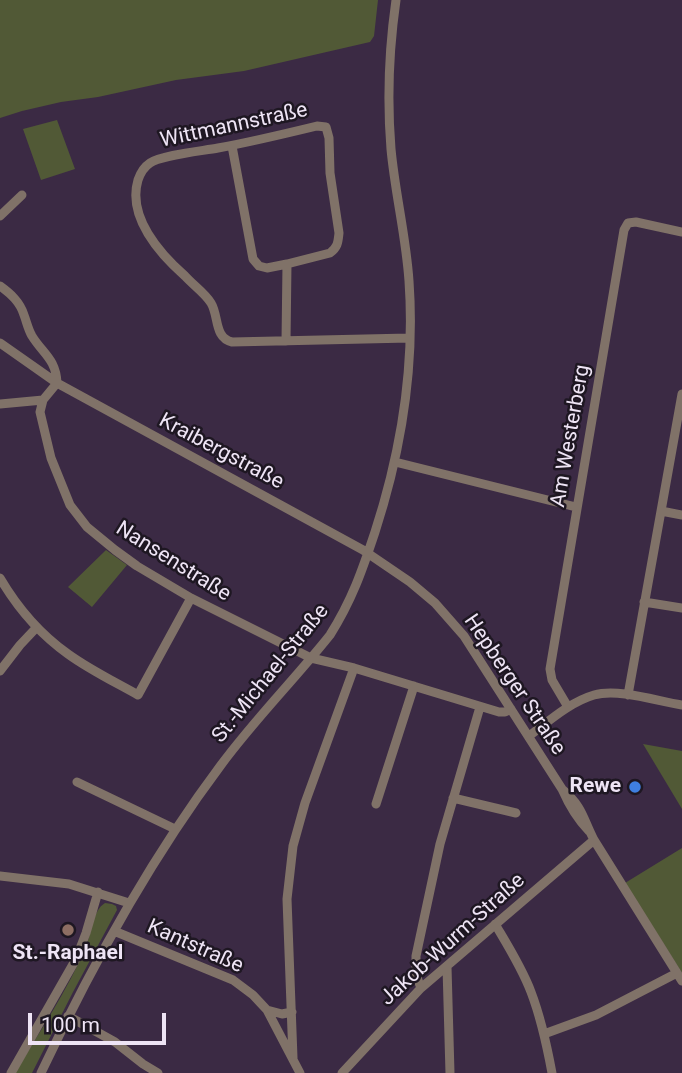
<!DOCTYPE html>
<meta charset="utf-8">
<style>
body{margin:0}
#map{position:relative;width:682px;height:1073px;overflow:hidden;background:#3b2a44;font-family:Roboto,sans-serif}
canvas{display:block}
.scale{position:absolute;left:28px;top:1013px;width:138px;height:32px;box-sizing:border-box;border:4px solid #eee4f5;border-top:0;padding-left:9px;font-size:21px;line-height:24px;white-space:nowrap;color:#eee4f5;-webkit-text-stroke:5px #1e1722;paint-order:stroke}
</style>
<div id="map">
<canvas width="682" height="1073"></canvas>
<div class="scale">100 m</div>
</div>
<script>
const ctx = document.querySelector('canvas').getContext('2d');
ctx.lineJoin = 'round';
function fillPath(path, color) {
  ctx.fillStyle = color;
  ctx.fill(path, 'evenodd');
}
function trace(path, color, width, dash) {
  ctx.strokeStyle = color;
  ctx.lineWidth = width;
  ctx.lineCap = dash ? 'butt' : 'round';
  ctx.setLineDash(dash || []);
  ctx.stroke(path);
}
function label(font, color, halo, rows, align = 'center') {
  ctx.font = font + ' Roboto,sans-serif';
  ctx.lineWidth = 5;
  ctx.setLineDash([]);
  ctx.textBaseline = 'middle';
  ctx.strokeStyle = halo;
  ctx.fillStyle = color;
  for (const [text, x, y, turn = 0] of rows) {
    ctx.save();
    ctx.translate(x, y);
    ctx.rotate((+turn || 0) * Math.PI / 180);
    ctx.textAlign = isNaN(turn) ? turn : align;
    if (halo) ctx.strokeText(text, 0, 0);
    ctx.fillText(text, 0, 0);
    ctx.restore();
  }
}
fillPath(new Path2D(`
 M0,0H378L374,36L370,42L244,71L176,80L98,97L61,102L22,111L0,118Z
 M57,120L75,169L41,180L23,129Z
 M106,550L127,565L92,607L68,587Z
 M643,744L682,751V809Z
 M682,848V973L625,883Z
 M105,903L112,904L116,906L117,910L73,992L32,1073H15C39,1032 68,990 86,946C92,932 92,911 105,903Z`), '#515936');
trace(new Path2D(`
 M232,146L253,259L259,266L267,268L287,264L286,341
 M0,216L22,195
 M287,264L330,253C338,247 338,242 339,233L330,173L329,138L326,127L317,126C284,134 251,142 218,148C202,151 162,155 150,163C144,167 140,174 138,180C127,217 160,254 185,276C193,285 205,293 211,303C219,316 214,338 232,342L409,338
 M0,286C11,294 20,302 24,315C27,323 28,329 32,336C43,354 56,359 57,383L43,400L40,412L51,458L70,505L87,527L115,550L137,566L191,598L311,658L354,668L499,712H505L511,709
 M0,343L57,383L363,550L410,582L435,603L464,636L562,789C569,805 576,818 589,831
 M0,404L43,400
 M395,462L576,507
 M661,511L682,515
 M0,578C17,607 40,634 68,654C90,670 115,682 138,695L191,598
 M644,602L682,608
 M0,671L20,645L37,627
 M628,695L682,394
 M568,707L552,680L550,669L624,230L628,223L636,222L682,232
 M529,736C549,721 570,702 594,695C618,688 657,701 682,705
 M77,782L175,829
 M563,790C583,807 583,819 594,840L682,981
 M453,798L516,813
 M376,804L414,686
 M0,876L69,884L129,903
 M495,924C508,946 522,968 531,992C541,1018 547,1046 552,1073
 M114,931L233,980L253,995L267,1010L300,1073
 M447,967L450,1073
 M421,988L416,975V956L440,844L480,707
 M267,1010L282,1014L292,1012
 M68,1016L115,1042L143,1064L158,1073
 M544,1034L596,1015L677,973
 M293,1058L287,899L293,846L305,803L354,668
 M11,1073L76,959L86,933L98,892
 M41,1073C92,965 149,861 221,765C255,719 295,679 330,635C352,600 362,571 375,532C401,452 415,366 409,281C406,236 395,193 391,149C387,100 389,49 396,0
 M342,1073L421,988L594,840`), '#807268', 9);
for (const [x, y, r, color] of [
 [635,787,7,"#3f7fe0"],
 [68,930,7,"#8d6e63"]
]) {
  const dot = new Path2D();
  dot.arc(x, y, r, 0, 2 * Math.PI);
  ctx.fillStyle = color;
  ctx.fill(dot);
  trace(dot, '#1e1722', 2.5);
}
label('21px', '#eee4f5', '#1e1722', [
 ["Wittmannstraße",234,126,-12],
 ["Am Westerberg",571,436,-80],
 ["Kraibergstraße",221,452,28],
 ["Nansenstraße",173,562,32],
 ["St.-Michael-Straße",271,674,-51],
 ["Hepberger Straße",514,685,56],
 ["Jakob-Wurm-Straße",453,940,-42],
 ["Kantstraße",195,947,24]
]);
label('bold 21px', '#eee4f5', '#1e1722', [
 ["Rewe",621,787],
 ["St.-Raphael",68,954,"center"]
], 'right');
</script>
